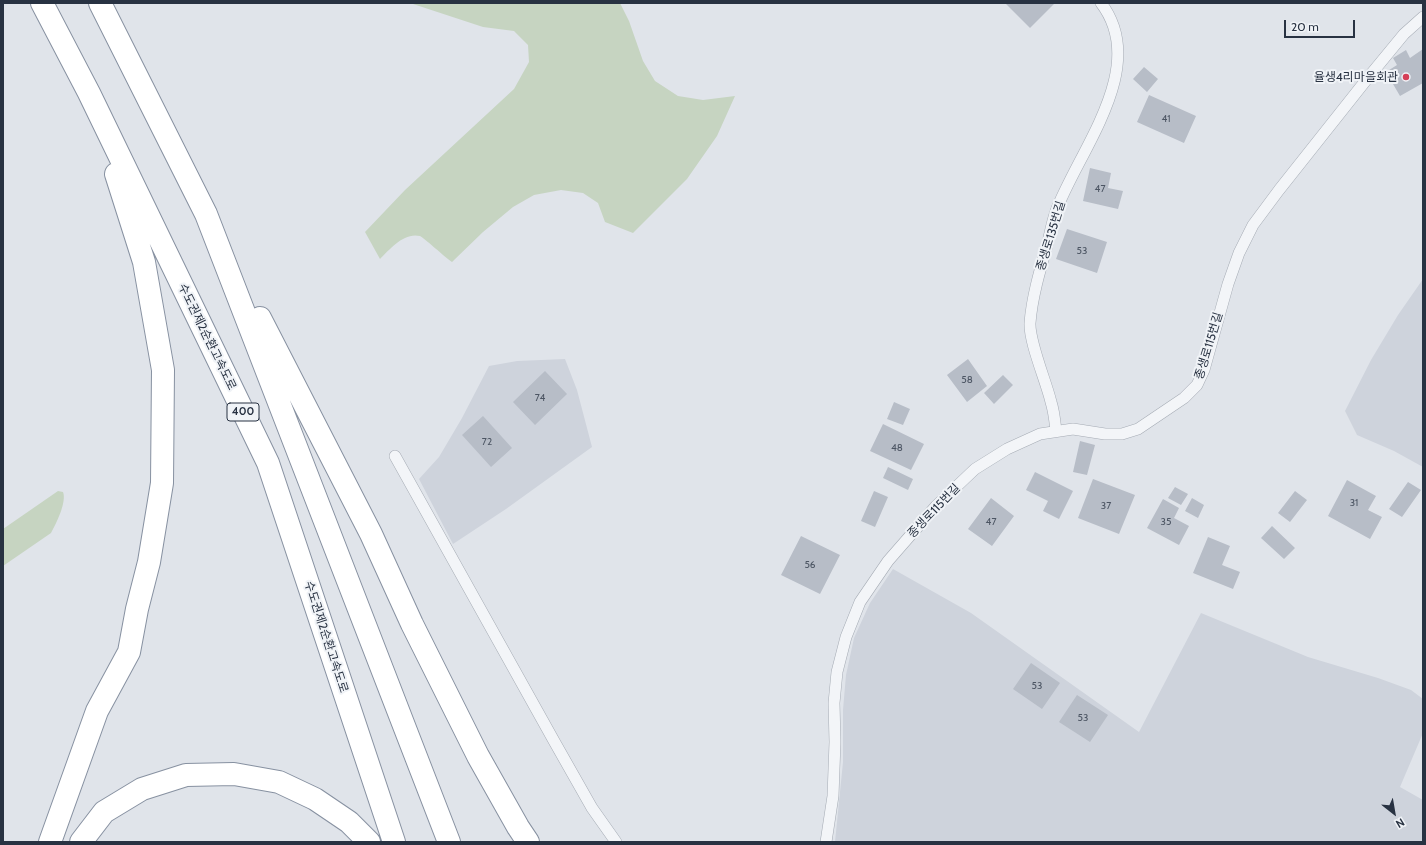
<!DOCTYPE html>
<meta charset="utf-8">
<style>
body{margin:0}
#map{position:relative;width:1426px;height:845px;overflow:hidden;background:#e0e4ea;font-family:Cabin,sans-serif}
canvas{display:block}
.frame{position:absolute;inset:0;border:4px solid #283242;pointer-events:none}
.north{position:absolute;left:1374px;top:793px;width:40px;height:40px;-webkit-text-stroke:3px #f0f3f7;paint-order:stroke;rotate:149deg;font-size:11px;font-weight:700;line-height:16px;text-align:center;color:#283242}
.north::after{content:'';display:block;margin:auto;width:14px;height:18px;background:#283242;clip-path:polygon(50% 0,100% 100%,50% 72%,0 100%)}
.scale{position:absolute;left:1284px;top:20px;width:71px;height:18px;box-sizing:border-box;border:2px solid #283242;border-top:0;padding-left:5px;font-size:12px;line-height:14px;white-space:nowrap;color:#283242;-webkit-text-stroke:3px #f0f3f7;paint-order:stroke}
</style>
<div id="map">
<canvas width="1426" height="845"></canvas>
<div class="frame"></div>
<div class="north">N</div>
<div class="scale">20 m</div>
</div>
<script>
const ctx = document.querySelector('canvas').getContext('2d');
ctx.lineJoin = 'round';
function fillPath(path, color) {
  ctx.fillStyle = color;
  ctx.fill(path, 'evenodd');
}
function trace(path, color, width, dash) {
  ctx.strokeStyle = color;
  ctx.lineWidth = width;
  ctx.lineCap = dash ? 'butt' : 'round';
  ctx.setLineDash(dash || []);
  ctx.stroke(path);
}
function label(font, color, halo, rows, align = 'center') {
  ctx.font = font + ' Cabin,"Noto Sans KR",sans-serif';
  ctx.lineWidth = 4;
  ctx.setLineDash([]);
  ctx.textBaseline = 'middle';
  ctx.strokeStyle = halo;
  ctx.fillStyle = color;
  for (const [text, x, y, turn = 0] of rows) {
    ctx.save();
    ctx.translate(x, y);
    ctx.rotate((+turn || 0) * Math.PI / 180);
    ctx.textAlign = isNaN(turn) ? turn : align;
    if (halo) ctx.strokeText(text, 0, 0);
    ctx.fillText(text, 0, 0);
    ctx.restore();
  }
}
fillPath(new Path2D(`
 M1423,279V467L1394,451L1357,435L1345,411L1371,360L1398,315Z
 M565,359L577,390L592,447L506,509L453,544L419,479L439,457L462,418L489,366L517,361Z
 M893,569L971,613L1139,732L1201,613L1308,657L1378,678L1411,690L1423,699V733L1400,787L1423,800V842H835L843,762V710L846,675L854,638L870,603Z`), '#ced3dc');
fillPath(new Path2D(`
 M410,3H620L629,21L643,61L655,81L678,96L703,100L735,96L717,136L687,179L633,233L605,222L598,203L583,193L561,190L534,195L513,207L483,232L452,262C446,258 423,237 420,236C404,232 390,249 380,259L365,232L405,190L514,89L529,62L528,45L514,31L483,27Z
 M58,491L63,492C67,502 56,524 51,533L3,566V529Z`), '#c6d4c1');
fillPath(new Path2D(`
 M1005,3H1055L1030,28Z
 M1423,49V83L1400,96L1386,72L1397,65L1393,58L1406,50L1410,58Z
 M1144,67L1158,79L1147,92L1133,79Z
 M1149,95L1196,116L1184,143L1137,122Z
 M1090,168L1111,173L1108,188L1123,191L1118,209L1083,201Z
 M1067,229L1107,242L1097,273L1056,259Z
 M968,359L987,386L967,402L947,375Z
 M545,371L567,394L535,425L513,402Z
 M1003,375L1013,385L994,404L984,393Z
 M894,402L910,409L903,425L887,419Z
 M483,416L512,448L491,467L462,435Z
 M883,424L924,444L911,470L870,451Z
 M1080,441L1095,445L1087,475L1073,472Z
 M888,467L913,479L908,490L883,478Z
 M1035,472L1073,491L1059,519L1043,511L1048,501L1026,490Z
 M1093,479L1135,495L1119,534L1078,518Z
 M1347,480L1376,496L1368,510L1382,517L1370,539L1328,516Z
 M1408,482L1421,490L1402,517L1389,509Z
 M1175,487L1188,494L1181,505L1168,498Z
 M874,491L888,497L875,527L861,521Z
 M1295,491L1307,500L1290,522L1278,513Z
 M991,498L1014,516L992,546L968,529Z
 M1192,498L1204,505L1198,518L1185,511Z
 M1163,499L1179,508L1174,518L1189,526L1179,545L1147,528Z
 M1272,526L1295,548L1284,559L1261,538Z
 M801,536L840,555L820,594L781,575Z
 M1208,537L1230,546L1222,565L1240,572L1233,589L1193,573Z
 M1031,663L1060,683L1042,709L1013,689Z
 M1077,695L1108,715L1090,742L1059,722Z`), '#b7bdc7');
const lane = new Path2D(`
 M1056,431C1055,422 1054,411 1051,402C1046,381 1029,342 1030,323C1032,297 1040,270 1047,246C1050,234 1052,222 1056,211C1079,150 1150,67 1101,3
 M395,456L554,741L592,808L616,842
 M826,842L833,796L835,742L834,703L837,672L846,637L860,602L888,561L936,506L975,469L1007,449L1040,434L1073,429L1105,434H1122L1138,429L1184,398L1197,385L1204,370L1228,284L1239,253L1253,225L1279,190L1367,79L1404,34L1423,17`);
const highway = new Path2D(`
 M42,3L89,93L268,463L394,842
 M100,3L206,214L449,842
 M260,318L371,534L412,624L478,756L518,827L528,842
 M50,842L97,711L129,652L137,609L149,562L162,483L163,370L144,262L116,174
 M81,842L104,812L142,789L186,775L234,774L279,782L315,799L349,822L369,842`);
trace(lane, '#a5abb4', 12);
trace(highway, '#8791a1', 24);
trace(lane, '#f3f5f8', 11);
trace(highway, '#fff', 22);
for (const [x, y, r, color] of [
 [1406,77,4,"#d53f57"]
]) {
  const dot = new Path2D();
  dot.arc(x, y, r, 0, 2 * Math.PI);
  ctx.fillStyle = color;
  ctx.fill(dot);
  trace(dot, '#f0f3f7', 1.5);
}
label('10px', '#4c5563', null, [
 ["41",1166,119],
 ["47",1100,189],
 ["53",1082,251],
 ["58",967,380],
 ["74",540,398],
 ["72",487,442],
 ["48",897,448],
 ["31",1354,503],
 ["37",1106,506],
 ["47",991,522],
 ["35",1166,522],
 ["56",810,565],
 ["53",1037,686],
 ["53",1083,718]
]);
for (const [x, y, w] of [
 [243,412,32]
]) {
  const box = new Path2D();
  box.roundRect(x - w / 2, y - 9, w, 18, 3);
  ctx.fillStyle = '#f0f3f7';
  ctx.fill(box);
  trace(box, '#283242', 1);
}
label('bold 11px', '#283242', null, [
 ["400",243,412]
]);
label('12px', '#283242', '#f0f3f7', [
 ["율생4리마을회관",1398,77]
], 'right');
label('12px', '#283242', '#f0f3f7', [
 ["종생로135번길",1051,236,-73],
 ["수도권제2순환고속도로",207,337,64],
 ["종생로115번길",1209,346,-73],
 ["종생로115번길",934,511,-46],
 ["수도권제2순환고속도로",326,637,72]
]);
</script>
